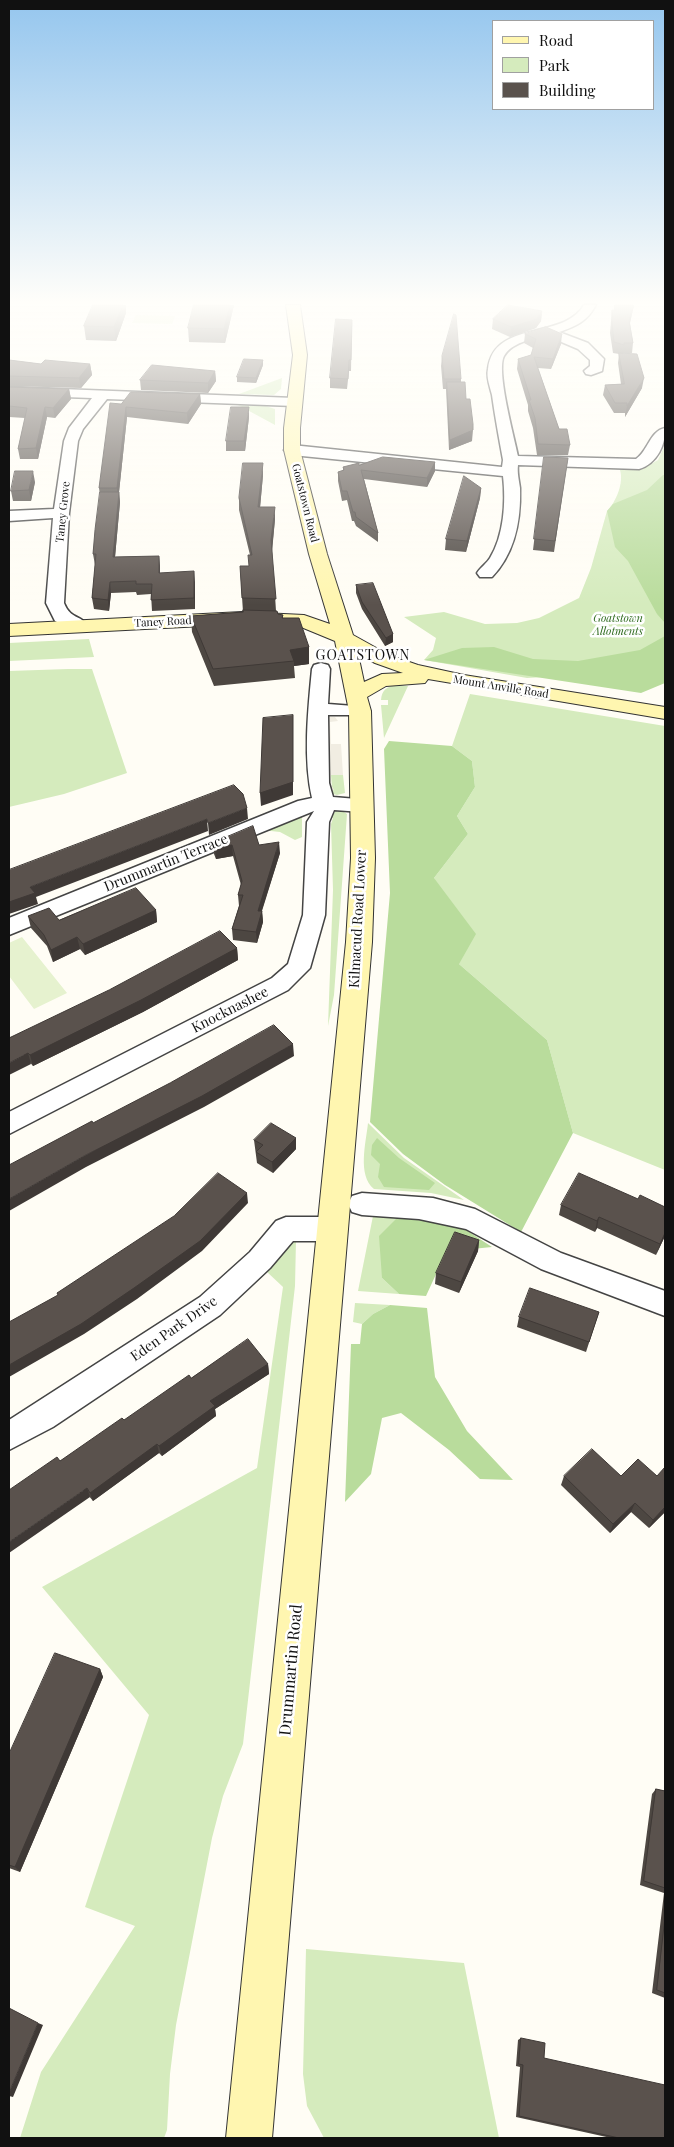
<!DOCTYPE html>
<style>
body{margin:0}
#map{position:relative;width:674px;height:2147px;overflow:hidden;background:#fffdf5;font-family:"Playfair Display",serif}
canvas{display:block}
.frame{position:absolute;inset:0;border:10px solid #111;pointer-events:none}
.legend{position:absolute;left:492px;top:20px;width:162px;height:90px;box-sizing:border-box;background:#fff;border:1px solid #a0a0a0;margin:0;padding:6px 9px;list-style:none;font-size:15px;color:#111}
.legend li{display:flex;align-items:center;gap:10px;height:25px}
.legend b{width:25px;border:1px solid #a0a0a0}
</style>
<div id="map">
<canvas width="674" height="2147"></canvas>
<div class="frame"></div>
<ul class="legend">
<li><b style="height:6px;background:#fff6b0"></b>Road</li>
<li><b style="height:14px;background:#d5ebbd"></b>Park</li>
<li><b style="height:14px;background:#5a524d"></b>Building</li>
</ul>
</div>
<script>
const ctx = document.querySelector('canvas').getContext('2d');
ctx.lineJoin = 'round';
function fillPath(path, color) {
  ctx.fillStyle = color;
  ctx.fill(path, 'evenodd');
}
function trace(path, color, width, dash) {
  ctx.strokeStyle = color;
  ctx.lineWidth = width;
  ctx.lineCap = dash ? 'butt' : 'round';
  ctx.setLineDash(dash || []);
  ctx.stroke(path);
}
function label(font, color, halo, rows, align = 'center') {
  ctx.font = font + ' "Playfair Display",serif';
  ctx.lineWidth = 5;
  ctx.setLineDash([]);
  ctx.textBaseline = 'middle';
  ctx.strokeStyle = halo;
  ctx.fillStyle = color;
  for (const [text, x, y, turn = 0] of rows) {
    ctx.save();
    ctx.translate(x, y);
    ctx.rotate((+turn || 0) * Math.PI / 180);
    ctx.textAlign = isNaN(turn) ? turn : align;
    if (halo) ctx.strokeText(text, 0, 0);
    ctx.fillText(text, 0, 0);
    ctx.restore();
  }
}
fillPath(new Path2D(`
 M282,378L281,389L274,395L239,394Z
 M238,405L266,406L275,409V425Z
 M665,445V662L634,672L527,678L424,660L433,650L436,638L404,617L444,612L485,624L517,623L539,618L579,598L591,568L607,511C616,502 624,483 620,470L651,464L658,460Z
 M89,639L94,657L9,661V643Z
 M68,669H92L127,773L64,794L9,807V671Z
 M396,685L408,686L384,738L381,705H388V700H381C382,690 386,687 396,685Z
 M470,694L665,726V1170L573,1133L547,1040L459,964L434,878L468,834L457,816L475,787L472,761L452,746Z
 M331,775H343L345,793L337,795L329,793L332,788Z
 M302,810V837L295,840L280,832L262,830Z
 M336,811L344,812L347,814L334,995L328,1026L333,890L331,824L333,818L330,817Z
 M368,1123L404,1158L464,1200L431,1193L374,1189C357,1175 366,1143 368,1123Z
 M373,1216L398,1217L382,1278L399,1294L358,1291Z
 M292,1240H296L295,1286L243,1744L223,1796L212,1838L176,2025L170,2074L167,2130L164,2138H20L41,2072L135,1926L85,1907L149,1715L42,1587L257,1468L283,1287L266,1271Z
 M355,1303L390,1305L373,1314L362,1324L353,1322Z
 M306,1949L464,1963L499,2138H324L307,2106L303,2074Z`), '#d5ebbd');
fillPath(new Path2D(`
 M663,475H665V623L657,614L628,561L615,547L607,511L613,504L647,490Z
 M665,636V683L641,693L424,660L462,648L494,647L533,659L578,661L640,650Z
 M389,741L452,746L472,761L475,787L457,816L468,834L434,878L476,934L459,964L547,1040L573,1133L521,1232L445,1185L403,1154L370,1122L390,893L384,749Z
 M377,1138L399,1158L435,1183L429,1190L384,1187L378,1177L380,1164L371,1155L372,1145Z
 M398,1217L460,1226L492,1247L462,1250L437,1272L426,1296L399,1294L382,1278L379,1236Z
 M390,1305L427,1308L435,1377L467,1431L513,1480L480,1479L449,1450L401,1413L382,1418L371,1474L345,1502L351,1344H360L362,1324L373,1314Z`), '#b9dc9c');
fillPath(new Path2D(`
 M136,315L175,316L172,324L132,323Z
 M22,937L67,993L34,1009L9,976V943Z`), '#e6f2cf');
fillPath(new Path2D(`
 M327,717H335L338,721L330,722L331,744H341L343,775H331V785L334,790L329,793L326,790Z`), '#f1ede2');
const street = new Path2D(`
 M584,305H596C587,321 577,326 559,332L588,343L604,359L602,371L591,375L586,374L584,371L590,366V360L578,349L545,335C532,339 511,343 504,356C496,371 514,436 518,456L636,459C648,451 650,431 665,428C666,444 657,464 639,469L518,465C517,473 519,480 520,488C521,521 515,553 492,577H480L477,573C481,567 487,563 490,558C504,535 506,502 503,476L292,455L284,450L292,445L502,467L503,460C499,438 495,417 492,395C490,387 486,377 488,369C494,319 563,341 584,305Z
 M9,387L294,398L301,402L294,406L107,399L83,429L78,441L69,513L64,603C71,620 80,614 88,626L85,630H73L55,621L46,603L53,518L9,521V511L54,509L64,441L69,428L92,398L9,395Z
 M321,663L328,665L330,669L328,704L367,707L370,711L367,715H328L329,783L333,797L369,800L372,805L369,810L362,812L334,810L329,822L325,915L310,968L288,990L9,1134V1112L272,978L288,964L303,915L307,822L314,811L9,935V918L298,801L312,798C303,758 308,710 312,669L314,665Z
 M362,1193L433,1198L475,1209L561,1253L665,1291V1316L541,1269L466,1229L419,1219L362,1215L352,1212L348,1204L352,1196Z
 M286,1217H331L341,1221L345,1229L341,1237L331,1241H293L270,1268L220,1315L53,1427L9,1450V1420L200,1297L250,1252L276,1221Z`);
const secondary = new Path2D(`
 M286,305H300L307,355L300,428V450L327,554L353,635L389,655L418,665L464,675L665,707V719L428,679L425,683L386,686L367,697L371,711L375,858L372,942L272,2138H226L346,942L351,858L349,711L335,641L301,627L242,624L9,636V624L242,612L304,615L330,624L309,554L284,450V428L293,355ZM358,654L375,663L403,673L382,674L364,682Z`);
trace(street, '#444', 3);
trace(secondary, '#333', 2);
fillPath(street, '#fff');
fillPath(secondary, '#fff6b0');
fillPath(new Path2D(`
 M93,305H126V313L116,341L86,340L84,326Z
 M194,305H234L225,343L189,342L188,328Z
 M614,305H634L630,323L633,343L632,353H623L642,388L625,417V413H614L603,395L605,385L621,384L618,363L619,354L613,353L610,333L612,310H614Z
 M542,311L541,321L536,328L510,337L492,329L493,319Z
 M352,320L351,371H349L347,389L330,388V378Z
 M525,334L561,344L551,369L538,368L559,429L570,445L568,455H537L533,428L528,411V405L517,369L518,359L531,355L533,348L524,343Z
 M442,356L461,379V382L466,399L472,441L449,450L446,389H443L441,366Z
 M9,360L41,364H90L92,375L81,388L9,386Z
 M263,365L256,383L237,382V377Z
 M215,371L216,381L208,393L141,390L140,380Z
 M9,387L69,389L71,399L55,418L47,417L38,459H20L18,449L25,418L9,417Z
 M200,394L201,404L188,424L127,417L119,492L120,502L115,557L159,556L160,573L195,582V609L152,611L151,594L137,595L136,592L111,593L109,611L94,609L92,598L95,565L93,554L100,496L99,488L121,404Z
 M249,417L245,451H226V441Z
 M544,457L568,458L554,552L533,550Z
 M435,462V471L427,487L364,479L378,533V542L356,526L354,521H352L347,500L342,501L338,481V472L343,471V467L359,465Z
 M263,475L260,507L275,519L272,549L276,611L278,614L283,615V618L309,647V664L294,666L295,678L214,686L192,632L191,616L243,612L240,566H249L250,555L239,510V498Z
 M35,482L31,501H13L11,491Z
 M481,488L480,498L466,552L445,550L446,539Z
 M356,585L393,634V642L385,646L362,609L356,593Z
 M213,843L259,845L280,853L262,911L263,922L257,943L233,940L232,929L239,906L238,895L241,885L233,856L216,859L214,854Z
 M156,910L157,922L85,955L80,949L53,962L47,946L31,928L28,916L59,920Z
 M237,948L238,960L143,1012L33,1066L9,1038Z
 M254,1140L296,1149L273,1173L257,1163Z
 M638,1199L665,1207V1236L656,1255L597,1228L595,1232L559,1215L561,1205Z
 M479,1240L478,1251L459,1293L435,1284L436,1273Z
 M599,1312L586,1352L517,1327L519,1317Z
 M268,1364L269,1374L215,1409L216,1416L162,1456L159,1453L93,1501L60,1461L191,1378Z
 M564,1476H657L665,1512L649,1528L631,1512L610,1533L561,1485Z
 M100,1669L103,1677L20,1872L9,1868V1754Z
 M656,1789L665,1791V1998L652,1993L664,1893L640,1885L652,1794Z
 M521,2038L544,2058L665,2138H611L516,2117L520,2067L516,2066L518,2040Z`), '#4d4742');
fillPath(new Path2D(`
 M123,305H126V313L116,341L114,327Z
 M230,305H234L225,343L224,329Z
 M633,305H634L628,331L629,321Z
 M542,311L541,321L536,328L510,337L511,327Z
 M562,334L561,344L551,369L553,359Z
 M263,360V365L256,383V378Z
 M90,364L92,375L81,388L79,378Z
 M215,371L216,381L208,393V383Z
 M644,378L642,388L625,417L627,406Z
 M69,389L71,399L55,418L53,408Z
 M200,394L201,404L188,424L187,413Z
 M45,407L47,417L38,459L36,448Z
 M126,407L127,417L119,492L120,502L114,568L113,557L118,499L117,488Z
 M249,407V417L245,451L244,441Z
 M473,430L472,441L449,450L450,440Z
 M435,462V471L427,487V478Z
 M263,463V475L259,519L258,507Z
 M33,471L35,482L31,501L29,490Z
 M481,488L480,498L466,552L467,541Z
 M275,507V519L272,552L271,540Z
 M159,556L160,566V584L159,573Z
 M194,571L195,582V609L194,598Z
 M110,582L111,593L109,611L108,600Z
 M393,634V642L385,646L386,638Z
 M309,647V664L294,666V661L290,650Z
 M293,715V795L261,806L260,793Z
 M247,808L248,819L209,835L208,823Z
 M207,819L208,831L36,897L38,904L9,914V902L30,887Z
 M279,842L280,853L258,922V911Z
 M232,845L233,856L216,859L215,848Z
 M156,910L157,922L85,955L83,944Z
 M262,911L263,922L257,943L256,932Z
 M77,937L80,949L53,962L51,950Z
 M237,948L238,960L143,1012L33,1066L30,1055Z
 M293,1044L294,1056L204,1107L86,1167L9,1211V1199L84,1156Z
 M28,1053L31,1064L9,1075V1063Z
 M296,1138V1149L273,1173L272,1162Z
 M247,1193L248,1203L202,1251L137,1299L84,1334L9,1377V1365Z
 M599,1217L597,1228L595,1232L597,1221Z
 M665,1233V1236L656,1255L660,1244Z
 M479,1240L478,1251L459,1293L461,1282Z
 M268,1364L269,1374L215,1409L216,1416L162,1456L159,1446L210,1401Z
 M157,1444L159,1453L93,1501L90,1493Z
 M87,1488L90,1497L9,1553V1542Z
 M635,1503L631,1512L610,1533L613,1524Z
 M665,1507V1512L649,1528L653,1520Z
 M100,1669L103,1677L20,1872L15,1867Z
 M38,2023L43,2025L13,2097L9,2096V2093Z`), '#3f3936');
const building = new Path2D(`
 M93,305H123L114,327L84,326Z
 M194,305H230L224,329L188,328Z
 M508,305L542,311L537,319L511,327L493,319Z
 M616,305H633L629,321L633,343H624V345L614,342L612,323V310H616Z
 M454,314L456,315L461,379H444L442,356Z
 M336,319L352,320L351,360H349L348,379L330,378Z
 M546,327L562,334L553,359L534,357L559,429H567L570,445L538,444L535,418L529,400H531L518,359L531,355L536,339L525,334Z
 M619,353L637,354L644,378L627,406V403H615L605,385L624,384Z
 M244,359L263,360L256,378L237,377Z
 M9,360L41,364L45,360L90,364L79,378L9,376Z
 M152,365L215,371L208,383L140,380Z
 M447,382H465L466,399H470L473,424V430L450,440Z
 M9,387L69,389L53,408L45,407L36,448L18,449L27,408L9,406Z
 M131,392L200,394L187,413L126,407L117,488H99L110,403L121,404Z
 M231,407H249L244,441H226Z
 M383,457L435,462L427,478L361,470L378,533L356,517L355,512H353L347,491H342L338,472L344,470L343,467L359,463V465Z
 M544,457L568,458L555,541L534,539Z
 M243,463H263L258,507H275L271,540L276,599L242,598L240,566H249L248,555H252L239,498Z
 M15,471H33L29,490L11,491Z
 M464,476L481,488L467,541L446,539Z
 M100,492H119L113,557L159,556V573L194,571V598L151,600L152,584H136V581L110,582L108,600L92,598L96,554H93L95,530Z
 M373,583L393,634L386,638L362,602L356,585Z
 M243,610L277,611L278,614L283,615L282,618H299L309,647L290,650L294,661L213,669L191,616L243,612Z
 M293,715V782L260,793L263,718Z
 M234,785L243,794L247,808L208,823L207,819L30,887L35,893L9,902V870Z
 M253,826L259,845L279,842L258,911H262L256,932L232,929L243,895H238L242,881L232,845L215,848L213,843Z
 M136,888L156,910L83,944L77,937L51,950L44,935L28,916L49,908L59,920Z
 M220,931L237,948L141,1000L30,1055L28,1053L9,1063V1038L109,990Z
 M274,1025L293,1044L202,1096L84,1156L9,1199V1165L92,1121L93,1123L170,1083Z
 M271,1123L296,1138L272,1162L256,1152L263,1145L254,1140Z
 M218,1173L247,1193L200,1241L134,1288L81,1324L9,1365V1322L58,1295L57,1293L174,1216Z
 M579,1173L638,1199L640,1195L665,1207V1233L660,1244L599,1217L597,1221L561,1205Z
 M455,1232L479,1240L461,1282L436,1273Z
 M530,1288L599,1312L589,1342L519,1317Z
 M248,1339L268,1364L210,1401L215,1406L159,1446L157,1444L90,1493L87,1488L9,1542V1490L57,1457L60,1461L122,1418L124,1420L189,1375L191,1378Z
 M592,1449L621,1476L638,1459L657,1476L665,1467V1507L653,1520L635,1503L613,1524L564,1476Z
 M55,1653L100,1669L15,1867L9,1865V1754Z
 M656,1789L665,1791V1888L644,1881Z
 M665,1918V1993L657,1990Z
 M9,2008L38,2023L9,2093Z
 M521,2038L545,2043L544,2058L665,2085V2138H619L519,2116L523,2065L519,2064Z`);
fillPath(building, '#5a524d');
trace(building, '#3f3936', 1);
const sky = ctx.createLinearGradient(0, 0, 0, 605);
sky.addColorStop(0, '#95c6ee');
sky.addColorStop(0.5, '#fffefa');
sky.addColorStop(1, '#fffefa00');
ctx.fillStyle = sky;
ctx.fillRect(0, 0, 674, 605);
label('11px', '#111', '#fff', [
 ["Goatstown Road",305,503,76],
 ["Taney Grove",63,512,-84],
 ["Taney Road",163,622,-3],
 ["Mount Anville Road",501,687,9]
]);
label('italic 11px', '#2f6b1f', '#fff', [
 ["Goatstown",618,619],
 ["Allotments",618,632]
]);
ctx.letterSpacing = '1px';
label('14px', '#111', '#fff', [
 ["GOATSTOWN",363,656]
]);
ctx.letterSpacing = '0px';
label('14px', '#111', '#fff', [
 ["Drummartin Terrace",166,863,-22],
 ["Kilmacud Road Lower",358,919,-87],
 ["Knocknashee",230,1010,-27],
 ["Eden Park Drive",174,1329,-35]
]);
label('16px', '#111', '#fff', [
 ["Drummartin Road",291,1670,-85]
]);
</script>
